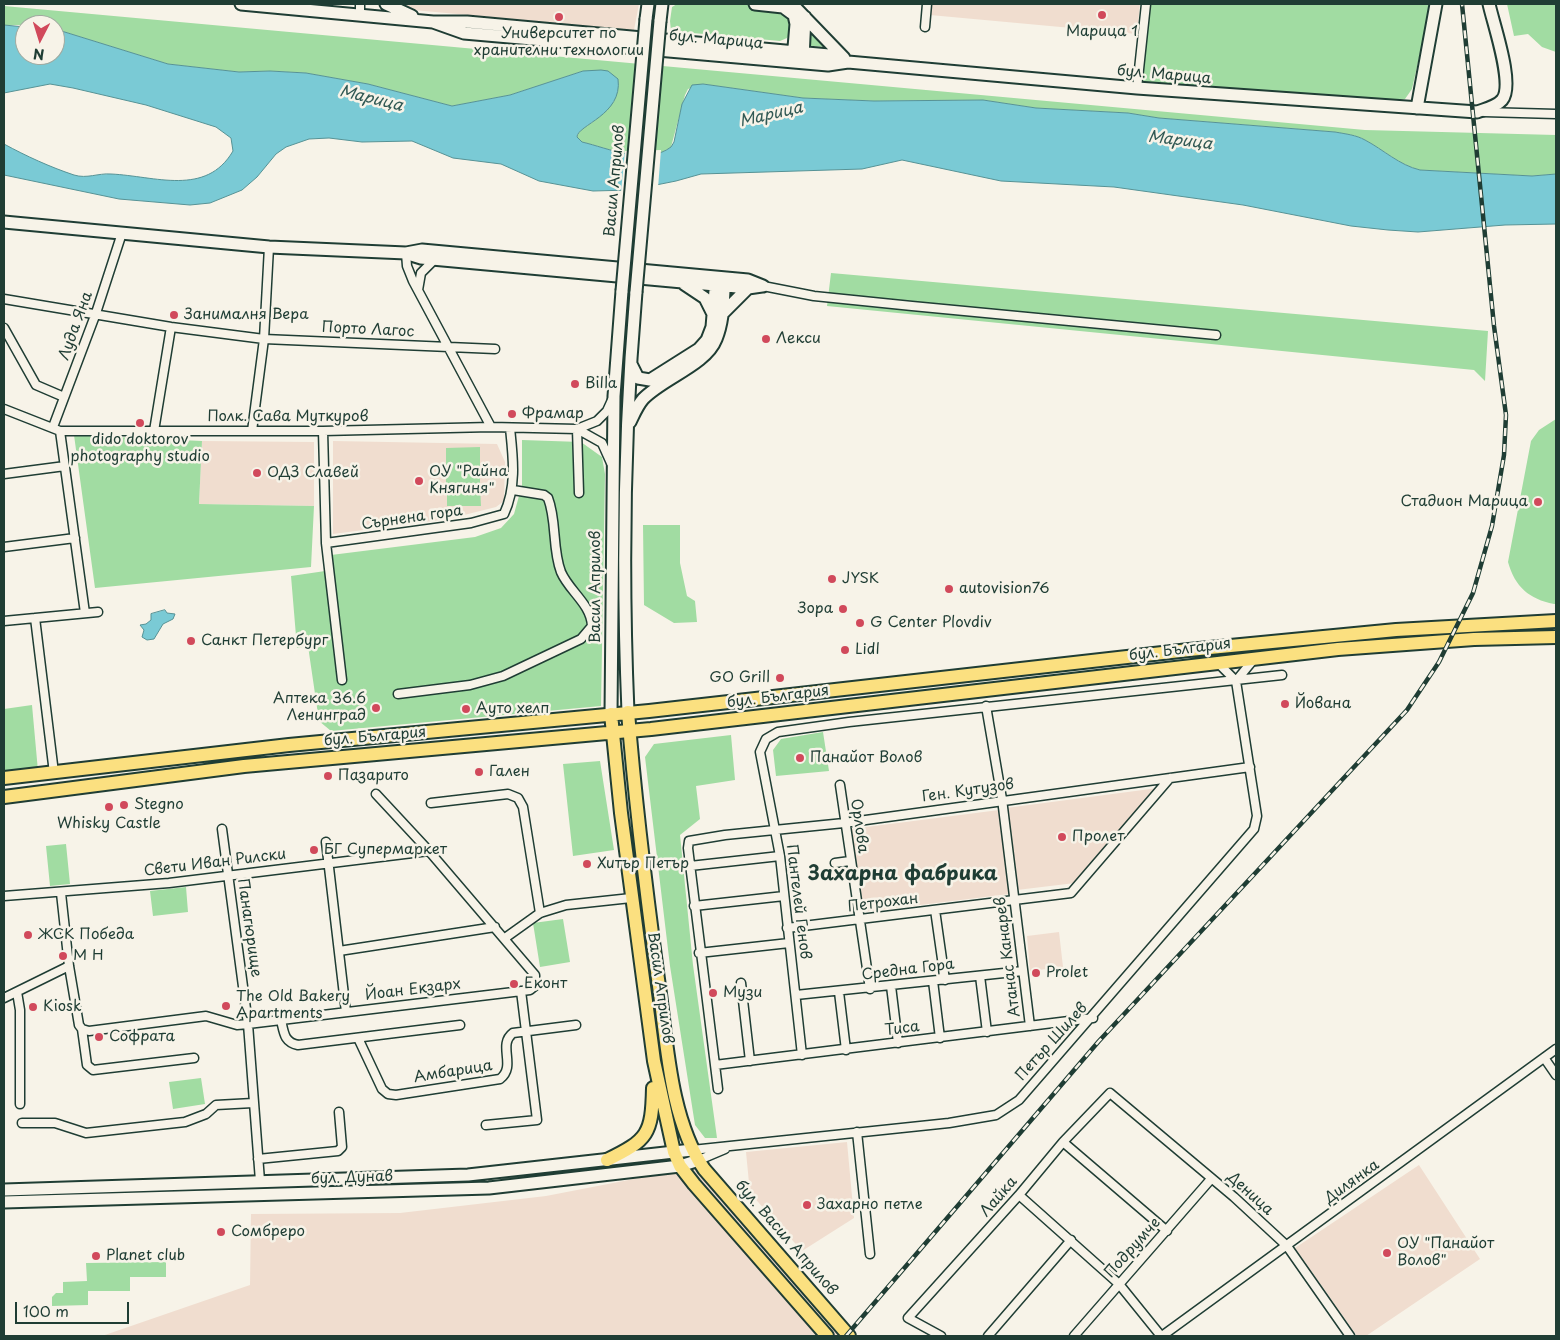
<!DOCTYPE html>
<meta charset="utf-8">
<style>
body{margin:0}
#map{position:relative;width:1560px;height:1340px;overflow:hidden;background:#f7f3e8;font-family:"Playpen Sans",sans-serif}
canvas{display:block}
.frame{position:absolute;inset:0;border:5px solid #1f3d34;pointer-events:none}
.north{position:absolute;left:15px;top:15px;width:50px;height:50px;box-sizing:border-box;background:#f7f3e8;border:1px solid #a1aaa0;border-radius:50%;rotate:185deg;font-size:14px;font-weight:700;line-height:20px;text-align:center;color:#1f3d34}
.north::after{content:'';display:block;margin:auto;width:18px;height:22px;background:#d1495b;clip-path:polygon(50% 0,100% 100%,50% 72%,0 100%)}
.scale{position:absolute;left:15px;top:1302px;width:114px;height:22px;box-sizing:border-box;border:2px solid #1f3d34;border-top:0;padding-left:6px;font-size:15px;line-height:18px;white-space:nowrap;color:#1f3d34;-webkit-text-stroke:4px #f7f3e8;paint-order:stroke}
</style>
<div id="map">
<canvas width="1560" height="1340"></canvas>
<div class="frame"></div>
<div class="north">N</div>
<div class="scale">100 m</div>
</div>
<script>
const ctx = document.querySelector('canvas').getContext('2d');
ctx.lineJoin = 'round';
function fillPath(path, color) {
  ctx.fillStyle = color;
  ctx.fill(path, 'evenodd');
}
function trace(path, color, width, dash) {
  ctx.strokeStyle = color;
  ctx.lineWidth = width;
  ctx.lineCap = dash ? 'butt' : 'round';
  ctx.setLineDash(dash || []);
  ctx.stroke(path);
}
function label(font, color, halo, rows, align = 'center') {
  ctx.font = font + ' "Playpen Sans",sans-serif';
  ctx.lineWidth = 5;
  ctx.setLineDash([]);
  ctx.textBaseline = 'middle';
  ctx.strokeStyle = halo;
  ctx.fillStyle = color;
  for (const [text, x, y, turn = 0] of rows) {
    ctx.save();
    ctx.translate(x, y);
    ctx.rotate((+turn || 0) * Math.PI / 180);
    ctx.textAlign = isNaN(turn) ? turn : align;
    if (halo) ctx.strokeText(text, 0, 0);
    ctx.fillText(text, 0, 0);
    ctx.restore();
  }
}
fillPath(new Path2D(`
 M399,4H639L634,30L413,10Z
 M931,4H1140L1137,34L930,15Z
 M202,441L314,442V506L199,504Z
 M333,441L497,444L505,462L504,501L496,507L448,519L333,534Z
 M1158,788L1075,883L1017,890L1006,808Z
 M999,810L1009,894L863,912L851,829Z
 M1059,932L1063,967L1030,971L1027,936Z
 M847,1142L854,1218L802,1251L750,1193L746,1152Z
 M706,1165L854,1336H102L250,1285L251,1214L400,1213L546,1196Z
 M1419,1165L1480,1259L1366,1336H1357L1295,1248Z`), '#f0ddcf');
fillPath(new Path2D(`
 M677,4C704,4 766,0 788,14L792,29L787,38L780,41L671,31L670,21L672,7Z
 M1150,4H1431L1412,89L1405,99L1389,102L1142,83Z
 M1507,4H1556V52L1542,47L1528,34L1514,36Z
 M4,6L1365,130L1556,135V174L1532,176L1420,170C1399,165 1384,150 1365,140C1356,135 1346,134 1335,132L1159,118L1128,113L1036,108L983,100L874,101L803,98L703,84L688,89L685,95L671,147C646,166 608,148 582,142L577,137L579,131L594,121L614,101L618,83L608,71H583L510,95L452,106L368,84L306,73L270,71L239,72L168,64L55,29V25H4Z
 M809,26L829,47L806,46Z
 M831,273L1488,331L1485,381L1474,370L827,306Z
 M1556,419V604H1554C1529,599 1515,587 1508,562L1531,441L1539,430Z
 M74,435L202,441L199,504L314,506L311,567L95,588Z
 M522,440L581,442L602,457L605,474L601,706L331,731L319,721L308,646L297,648L291,576L332,570L331,555L475,537L501,528L514,514L522,485Z
 M480,447V484L446,485V448Z
 M480,485L481,506H447V486Z
 M643,525H680V563L687,596L695,601L697,622L674,623L644,605Z
 M32,705L38,771L4,774V709Z
 M823,732L829,771L776,776L773,750L781,739Z
 M731,735L735,780L696,786L700,819L680,835L693,965L717,1138H705L695,1125L670,966L645,757L654,744Z
 M600,761L614,850L573,856L563,764Z
 M66,844L70,884L50,886L46,846Z
 M186,887L188,912L153,916L150,891Z
 M563,919L570,962L540,967L533,923Z
 M201,1078L205,1104L173,1109L169,1082Z
 M166,1262V1277H130V1291H88V1305L52,1306V1297L56,1293H63V1282L87,1281L86,1263Z`), '#a1dca2');
const water = new Path2D(`
 M4,25L25,27V55H55V29L168,64L239,72L270,71L306,73L368,84L452,106L510,95L583,71L601,70L608,71L618,79C623,115 577,125 577,137L582,142C608,148 646,166 671,147L674,142L682,104L692,85L703,84L803,98L874,101L983,100L1036,108L1128,113L1159,118L1335,132C1346,134 1356,135 1365,140C1384,150 1399,165 1420,170L1532,176L1556,174V224L1505,225L1418,232L1388,230L1351,226L1243,205L1114,187L1001,181L902,160L862,169L701,174L676,181L631,190L593,191L539,181L501,164L453,158L412,141L362,142L329,138L309,139L286,147L276,154L257,177L242,190L210,203L190,205L119,199L4,175V144C26,156 50,167 74,175C87,179 98,173 111,174C155,176 206,197 233,151L231,138L216,127L146,105L73,88L50,84L4,93Z
 M165,610L167,613L175,614L173,619L163,624L154,639L147,640L142,637L144,630L140,625L146,624L151,620V614Z`);
fillPath(water, '#7acad5');
trace(water, '#569295', 1);
fillPath(new Path2D(`
 M661,150L658,188L621,192L625,151Z`), '#f7f3e8');
const street = new Path2D(`
 M360,14V4
 M925,27L927,4
 M1137,88L1146,4
 M1484,112L1556,114
 M406,253L407,266L413,281L491,427
 M763,286L814,296L912,306L1216,335
 M418,290L421,273L435,259
 M4,299L171,327L264,339L495,349
 M4,328L36,385L64,397
 M4,409L60,431H323L491,427L577,429L597,421L607,411L612,400
 M53,427L96,313L122,233
 M577,429L579,493
 M577,429L602,443L611,463
 M60,431L85,613
 M154,431L171,327
 M252,431L264,339L269,247
 M323,431L326,543L342,680
 M4,474L65,466
 M326,543L471,523L504,514C517,486 513,457 510,428
 M4,547L75,538
 M35,618L54,773
 M4,621L98,612
 M1218,663L1236,681
 M1236,681L1254,659
 M398,694L470,685L503,676L581,639L592,626C591,604 569,591 561,572C552,549 557,521 548,498L544,495L513,490
 M986,706L1002,799L1030,1026
 M840,785L870,989
 M431,803L508,794L518,798L523,807L540,913
 M222,829L248,1024L260,1181
 M326,842L346,1012
 M835,863L850,861
 M690,866L780,856
 M61,893L69,966L79,1025L82,1029L89,1031L206,1016L237,1025L248,1024L530,990L535,986V975L429,851L376,794
 M4,896L169,883L429,851
 M694,906L784,896
 M935,910L945,980
 M787,928L1071,893L1170,778
 M505,938L540,913L566,905L631,898
 M339,951L495,927
 M699,953L789,943
 M980,976L987,1032
 M933,981L940,1038
 M741,983L750,1061
 M891,986L898,1043
 M17,992L20,1010V1104
 M839,992L846,1050
 M796,995L1023,971
 M4,998L69,966
 M281,1020C284,1033 284,1042 298,1045L460,1025
 M82,1029L87,1065L93,1070L194,1058
 M358,1038L382,1089L388,1094L396,1095L500,1079C517,1066 497,1045 513,1033L576,1025
 M802,1055L780,856L760,752L766,739L778,732L849,722L1282,675
 M1545,1059L1556,1075
 M715,1065L1093,1018
 M718,1089L688,848L689,841L725,835L844,823L1250,767
 M22,1123H55L86,1133L185,1122L206,1114L216,1105L253,1103
 M486,1125L537,1120L521,991
 M857,1132L870,1254
 M1063,1142L1167,1231
 M692,1150L949,1123L996,1115L1019,1100L1254,829L1257,816L1236,681
 M258,1159L338,1151L342,1147L339,1112
 M699,1160L725,1149
 M1019,1195L1119,1284L1161,1336
 M941,1336L908,1318L1019,1195L1063,1142L1110,1093L1234,1197L1287,1246L1350,1336
 M988,1336L1071,1240
 M1074,1336L1211,1179
 M1162,1336L1556,1049`);
const secondary = new Path2D(`
 M241,4L433,22H467L829,55L847,62
 M386,4L412,16
 M755,4L783,7L794,15L796,24L793,59
 M792,4L844,58
 M646,19L648,4
 M660,21L662,4
 M433,22L464,33L828,65L848,62L1137,88L1477,112C1485,109 1496,107 1502,100C1515,85 1493,23 1489,4
 M803,58L805,17
 M1417,108L1436,4
 M4,222L269,247L406,253L422,250L748,280L763,286
 M408,254L421,258L748,288L762,286
 M684,284L705,298L712,312
 M722,314L748,288
 M631,364L638,378L650,380L699,349L707,340L712,327L716,278
 M630,422C634,414 637,406 643,399C663,378 706,365 716,339C724,320 723,298 725,278
 M628,712C622,572 624,431 636,292
 M611,714L614,396L622,291
 M4,1190L468,1175L692,1150
 M4,1202L489,1188L680,1166L699,1160`);
const primary = new Path2D(`
 M628,712C635,802 646,890 658,979C667,1040 669,1117 704,1169L849,1336
 M611,714L621,813L654,1061L674,1152L680,1166L694,1184L827,1336
 M4,778L289,745L649,711L1189,650L1396,630L1556,621
 M4,797L244,766L651,729L1338,649L1474,639L1556,637
 M607,1160C648,1140 652,1134 653,1088`);
trace(street, '#1f3d34', 11);
trace(secondary, '#1f3d34', 15);
trace(primary, '#1f3d34', 16);
trace(street, '#f7f3e8', 8);
trace(secondary, '#f7f3e8', 11);
trace(primary, '#fbe080', 12);
const rail = new Path2D(`
 M846,1336L1099,1041L1407,710L1439,662L1473,593L1492,526L1504,455L1506,415L1494,326L1462,4`);
trace(rail, '#1f3d34', 4.5);
trace(rail, '#f7f3e8', 2.5, [8]);
const secondaryBridge = new Path2D(`
 M622,291L646,19
 M636,292L660,21`);
trace(secondaryBridge, '#1f3d34', 15, []);
trace(secondaryBridge, '#f7f3e8', 11);
for (const [x, y, r, color] of [
 [1102,15,5,"#d1495b"],
 [559,17,5,"#d1495b"],
 [174,315,5,"#d1495b"],
 [766,339,5,"#d1495b"],
 [575,384,5,"#d1495b"],
 [512,414,5,"#d1495b"],
 [140,423,5,"#d1495b"],
 [257,473,5,"#d1495b"],
 [419,481,5,"#d1495b"],
 [1538,502,5,"#d1495b"],
 [832,579,5,"#d1495b"],
 [949,589,5,"#d1495b"],
 [843,609,5,"#d1495b"],
 [860,623,5,"#d1495b"],
 [191,641,5,"#d1495b"],
 [845,650,5,"#d1495b"],
 [780,678,5,"#d1495b"],
 [1285,704,5,"#d1495b"],
 [376,708,5,"#d1495b"],
 [466,709,5,"#d1495b"],
 [800,758,5,"#d1495b"],
 [479,772,5,"#d1495b"],
 [328,776,5,"#d1495b"],
 [124,805,5,"#d1495b"],
 [109,807,5,"#d1495b"],
 [1062,837,5,"#d1495b"],
 [314,850,5,"#d1495b"],
 [587,864,5,"#d1495b"],
 [28,935,5,"#d1495b"],
 [63,956,5,"#d1495b"],
 [1036,973,5,"#d1495b"],
 [514,984,5,"#d1495b"],
 [713,993,5,"#d1495b"],
 [226,1006,5,"#d1495b"],
 [33,1007,5,"#d1495b"],
 [99,1037,5,"#d1495b"],
 [807,1205,5,"#d1495b"],
 [221,1232,5,"#d1495b"],
 [1387,1253,5,"#d1495b"],
 [96,1256,5,"#d1495b"]
]) {
  const dot = new Path2D();
  dot.arc(x, y, r, 0, 2 * Math.PI);
  ctx.fillStyle = color;
  ctx.fill(dot);
  trace(dot, '#f7f3e8', 2);
}
label('15px', '#1f3d34', '#f7f3e8', [
 ["Марица 1",1102,32,"center"],
 ["Университет по",559,34,"center"],
 ["хранителни технологии",559,51,"center"],
 ["Занималня Вера",184,315],
 ["Лекси",776,339],
 ["Billa",585,384],
 ["Фрамар",522,414],
 ["dido doktorov",140,440,"center"],
 ["photography studio",140,457,"center"],
 ["ОУ \"Райна",429,472],
 ["Княгиня\"",429,489],
 ["ОДЗ Славей",267,473],
 ["Стадион Марица",1528,502,"right"],
 ["JYSK",842,579],
 ["autovision76",959,589],
 ["Зора",833,609,"right"],
 ["G Center Plovdiv",870,623],
 ["Санкт Петербург",201,641],
 ["Lidl",855,650],
 ["GO Grill",770,678,"right"],
 ["Аптека 36.6",366,699,"right"],
 ["Ленинград",366,716,"right"],
 ["Йована",1295,704],
 ["Ауто хелп",476,709],
 ["Панайот Волов",810,758],
 ["Гален",489,772],
 ["Пазарито",338,776],
 ["Stegno",134,805],
 ["Whisky Castle",109,824,"center"],
 ["Пролет",1072,837],
 ["БГ Супермаркет",324,850],
 ["Хитър Петър",597,864],
 ["ЖСК Победа",38,935],
 ["М Н",73,956],
 ["Prolet",1046,973],
 ["Еконт",524,984],
 ["Музи",723,993],
 ["The Old Bakery",236,997],
 ["Apartments",236,1014],
 ["Kiosk",43,1007],
 ["Софрата",109,1037],
 ["Захарно петле",817,1205],
 ["Сомбреро",231,1232],
 ["ОУ \"Панайот",1397,1244],
 ["Волов\"",1397,1261],
 ["Planet club",106,1256]
], 'left');
label('15px', '#1f3d34', '#f7f3e8', [
 ["бул. Марица",716,40,5],
 ["бул. Марица",1164,75,5],
 ["Васил Априлов",615,181,-85],
 ["Луда Яна",76,326,-70],
 ["Порто Лагос",368,330,3],
 ["Полк. Сава Муткуров",288,417],
 ["Сърнена гора",412,518,-8],
 ["Васил Априлов",596,587,-90],
 ["бул. България",1180,650,-7],
 ["бул. България",778,697,-7],
 ["бул. България",375,737,-5],
 ["Ген. Кутузов",968,791,-8],
 ["Орлова",859,826,82],
 ["Свети Иван Рилски",215,863,-7],
 ["Пантелей Генов",798,902,83],
 ["Петрохан",883,903,-7],
 ["Панагюрище",249,928,82],
 ["Атанас Канарев",1008,957,-97],
 ["Средна Гора",908,970,-7],
 ["Васил Априлов",660,988,82],
 ["Йоан Екзарх",413,990,-7],
 ["Тиса",902,1029,-7],
 ["Петър Шилев",1052,1042,-48],
 ["Амбарица",453,1072,-9],
 ["бул. Дунав",352,1178,-2],
 ["Дилянка",1352,1182,-36],
 ["Деница",1250,1194,42],
 ["Лайка",999,1197,-49],
 ["бул. Васил Априлов",786,1238,49],
 ["Подрумче",1133,1248,-48]
]);
label('italic 16px', '#315954', '#f7f3e8', [
 ["Марица",371,99,14],
 ["Марица",771,115,-13],
 ["Марица",1180,141,7]
]);
label('bold 20px', '#1f3d34', '#f7f3e8', [
 ["Захарна фабрика",903,874]
]);
</script>
